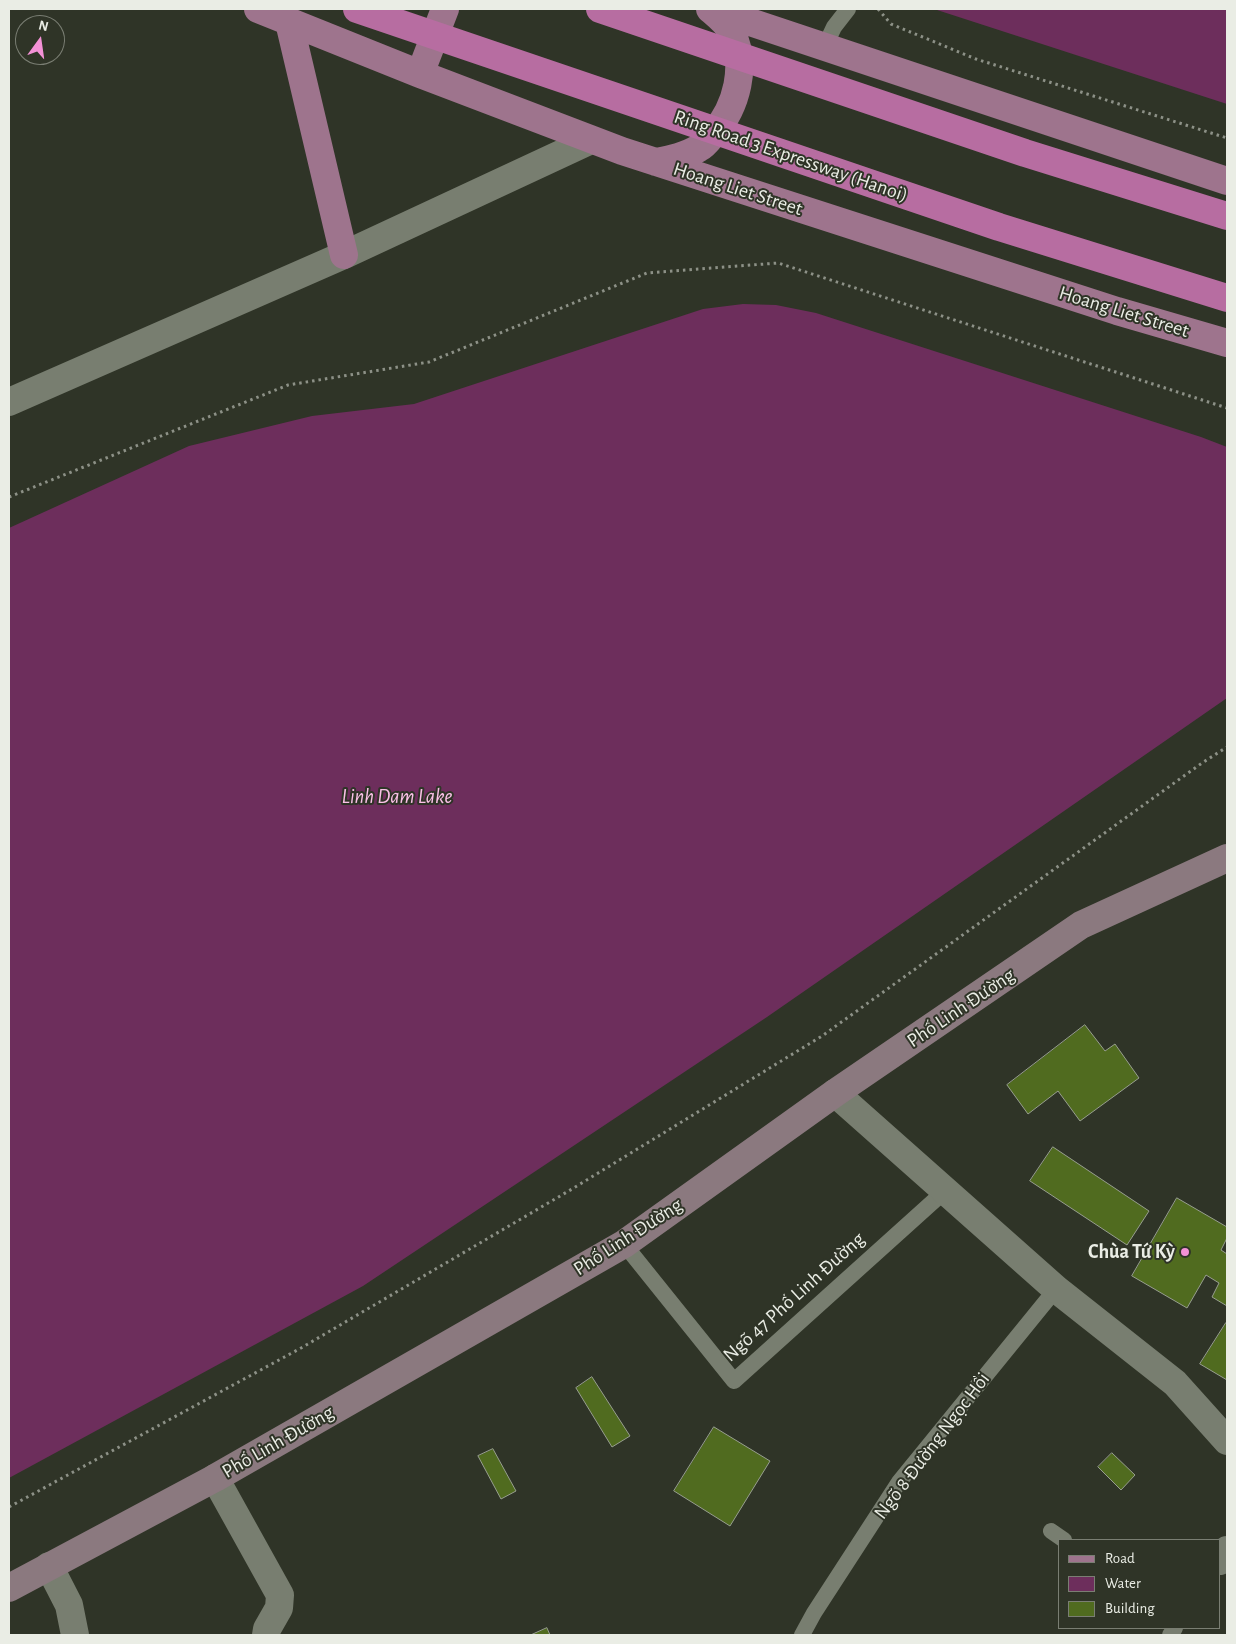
<!DOCTYPE html>
<meta charset="utf-8">
<style>
body{margin:0}
#map{position:relative;width:1236px;height:1644px;overflow:hidden;background:#2f3427;font-family:"Alegreya Sans",sans-serif}
canvas{display:block}
.frame{position:absolute;inset:0;border:10px solid #eaede5;pointer-events:none}
.legend{position:absolute;left:1058px;top:1539px;width:162px;height:90px;box-sizing:border-box;background:#2f3427;border:1px solid #7a7e73;margin:0;padding:6px 9px;list-style:none;font-size:15px;color:#eaede5}
.legend li{display:flex;align-items:center;gap:10px;height:25px}
.legend b{width:25px;border:1px solid #7a7e73}
.north{position:absolute;left:15px;top:15px;width:50px;height:50px;box-sizing:border-box;background:#2f3427;border:1px solid #7a7e73;border-radius:50%;rotate:14deg;font-size:14px;font-weight:700;line-height:20px;text-align:center;color:#eaede5}
.north::after{content:'';display:block;margin:auto;width:18px;height:22px;background:#f391d6;clip-path:polygon(50% 0,100% 100%,50% 72%,0 100%)}
</style>
<div id="map">
<canvas width="1236" height="1644"></canvas>
<div class="frame"></div>
<ul class="legend">
<li><b style="height:6px;background:#9e748d"></b>Road</li>
<li><b style="height:14px;background:#6d2e5c"></b>Water</li>
<li><b style="height:14px;background:#506b1f"></b>Building</li>
</ul>
<div class="north">N</div>
</div>
<script>
const ctx = document.querySelector('canvas').getContext('2d');
ctx.lineJoin = 'round';
function fillPath(path, color) {
  ctx.fillStyle = color;
  ctx.fill(path, 'evenodd');
}
function trace(path, color, width, dash) {
  ctx.strokeStyle = color;
  ctx.lineWidth = width;
  ctx.lineCap = dash ? 'butt' : 'round';
  ctx.setLineDash(dash || []);
  ctx.stroke(path);
}
function label(font, color, halo, rows, align = 'center') {
  ctx.font = font + ' "Alegreya Sans",sans-serif';
  ctx.lineWidth = 4;
  ctx.setLineDash([]);
  ctx.textBaseline = 'middle';
  ctx.strokeStyle = halo;
  ctx.fillStyle = color;
  for (const [text, x, y, turn = 0] of rows) {
    ctx.save();
    ctx.translate(x, y);
    ctx.rotate((+turn || 0) * Math.PI / 180);
    ctx.textAlign = isNaN(turn) ? turn : align;
    if (halo) ctx.strokeText(text, 0, 0);
    ctx.fillText(text, 0, 0);
    ctx.restore();
  }
}
fillPath(new Path2D(`
 M934,9H1227V104Z
 M743,304L776,305L816,313L1201,437L1227,447V698L767,1017L363,1286L9,1478V528L189,446L312,416L414,404L703,309Z`), '#6d2e5c');
const building = new Path2D(`
 M1085,1025L1105,1051L1115,1044L1139,1078L1080,1121L1058,1091L1028,1114L1007,1085Z
 M1053,1147L1149,1211L1127,1245L1030,1181Z
 M1177,1198L1227,1227V1238L1221,1250L1227,1254V1306L1212,1297L1219,1283L1206,1275L1187,1308L1132,1276Z
 M1226,1323L1227,1324V1380L1200,1364Z
 M592,1377L630,1436L612,1447L576,1388Z
 M714,1427L770,1461L730,1526L674,1491Z
 M493,1449L516,1491L501,1499L478,1456Z
 M1112,1453L1135,1475L1121,1490L1098,1467Z
 M547,1628L550,1635H531Z`);
fillPath(building, '#506b1f');
trace(building, '#979e8f', 1);
trace(new Path2D(`
 M878,9L891,24L976,59L1227,138
 M9,497L288,385L429,362L647,273L778,263L1227,408
 M9,1507L301,1348L572,1189L822,1036L1202,763L1227,747`), '#8d9187', 3, [2.5, 4]);
trace(new Path2D(`
 M825,46L834,27L848,9
 M624,1244L734,1381L946,1190
 M1051,1531L1064,1540
 M802,1635L814,1613L899,1482L1056,1289
 M1170,1635L1175,1628`), '#787e70', 16);
trace(new Path2D(`
 M9,402L344,255L591,140
 M835,1093L1056,1289L1175,1383L1227,1441
 M215,1478L280,1595L279,1608L267,1629L266,1635
 M1220,1561L1227,1550
 M49,1566L69,1605L75,1635`), '#787e70', 28);
trace(new Path2D(`
 M9,1588L215,1478L624,1244L835,1093L1081,925L1227,858`), '#8b797f', 28);
trace(new Path2D(`
 M258,9L420,74L622,151L1117,311L1227,343
 M711,9L1227,181
 M289,22L344,255
 M420,74L445,9
 M656,162C671,159 686,156 699,148C705,145 709,139 713,134C737,107 748,65 731,31C727,23 717,15 710,9`), '#9e748d', 28);
trace(new Path2D(`
 M357,9L999,227L1227,298
 M600,9L1025,153L1227,216`), '#b76da1', 28);
for (const [x, y, r, color] of [
 [1185,1252,5,"#f391d6"]
]) {
  const dot = new Path2D();
  dot.arc(x, y, r, 0, 2 * Math.PI);
  ctx.fillStyle = color;
  ctx.fill(dot);
  trace(dot, '#2f3427', 2);
}
label('20px', '#eaede5', '#2f3427', [
 ["Ring Road 3 Expressway (Hanoi)",791,156,19],
 ["Hoang Liet Street",738,189,18],
 ["Hoang Liet Street",1124,312,17],
 ["Phố Linh Đường",961,1008,-34],
 ["Phố Linh Đường",628,1237,-33],
 ["Ngõ 47 Phố Linh Đường",794,1297,-42],
 ["Phố Linh Đường",278,1442,-30],
 ["Ngõ 8 Đường Ngọc Hồi",932,1446,-53]
]);
label('bold 20px', '#eaede5', '#2f3427', [
 ["Chùa Tứ Kỳ",1175,1252]
], 'right');
label('italic 21px', '#fbc1e8', '#2f3427', [
 ["Linh Dam Lake",397,797]
]);
</script>
